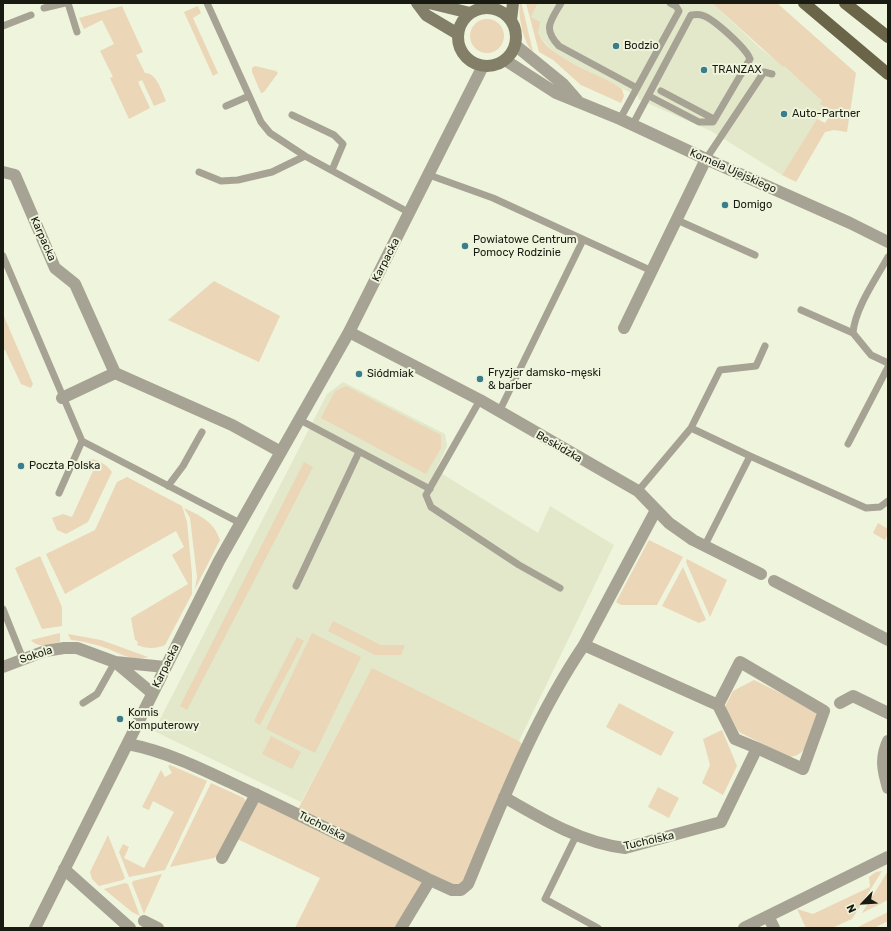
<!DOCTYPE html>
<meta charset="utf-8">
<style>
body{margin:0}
#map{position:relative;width:891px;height:931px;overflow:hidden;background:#eff4dc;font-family:Rubik,sans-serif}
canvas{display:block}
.frame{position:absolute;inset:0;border:4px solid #191a12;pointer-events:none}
.north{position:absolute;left:843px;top:883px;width:40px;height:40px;-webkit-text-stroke:3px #eff4dc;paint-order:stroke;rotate:245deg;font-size:11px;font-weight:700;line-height:16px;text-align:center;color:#191a12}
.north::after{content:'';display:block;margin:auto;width:14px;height:18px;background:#191a12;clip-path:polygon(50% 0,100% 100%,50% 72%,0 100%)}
</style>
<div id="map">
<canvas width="891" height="931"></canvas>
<div class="frame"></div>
<div class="north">N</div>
</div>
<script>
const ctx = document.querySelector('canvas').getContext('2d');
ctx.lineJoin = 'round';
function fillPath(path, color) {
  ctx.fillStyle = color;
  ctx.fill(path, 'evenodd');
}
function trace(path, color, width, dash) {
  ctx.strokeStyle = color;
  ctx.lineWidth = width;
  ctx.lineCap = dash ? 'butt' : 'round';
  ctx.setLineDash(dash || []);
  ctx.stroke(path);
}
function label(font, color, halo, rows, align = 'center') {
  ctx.font = font + ' Rubik,sans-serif';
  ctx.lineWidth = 4;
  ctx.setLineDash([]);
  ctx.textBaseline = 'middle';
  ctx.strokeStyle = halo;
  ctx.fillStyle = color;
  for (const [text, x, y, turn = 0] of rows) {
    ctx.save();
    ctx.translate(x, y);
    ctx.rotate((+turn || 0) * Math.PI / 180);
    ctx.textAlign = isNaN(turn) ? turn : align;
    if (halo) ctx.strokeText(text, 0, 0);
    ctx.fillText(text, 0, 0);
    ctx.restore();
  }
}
fillPath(new Path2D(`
 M538,3H712L761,49L784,66L822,101L825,107L782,175L711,131L638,99L639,97L557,55L538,35L531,17Z
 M343,382L445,434L447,446L436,470L538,533L550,506L614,545L519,741L372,669L301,802L154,731L327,394Z`), '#e2e8c9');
fillPath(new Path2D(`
 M520,3L522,5L533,52C523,42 518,17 520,3Z
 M526,3H538L531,17L540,22L538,33C550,60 598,72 622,89L624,96L621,103L581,85L553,60L539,52Z
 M712,3H777L856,73L847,132L834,130L825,132L796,182L782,175L817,119L825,123L829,117L822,113L825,107L820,104L822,101L784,66L783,67Z
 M122,6L143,52L136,55L145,73C157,73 162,92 166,101L154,106L142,80L138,82L150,108L129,119L110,78L113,77L100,51L114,44L102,20L84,29L79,18Z
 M198,6L201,13L193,18L218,73L213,76L184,12Z
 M470 36a17 17 0 1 1 34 0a17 17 0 1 1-34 0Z
 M255,66L276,71L278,73L264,92L261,93L252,72V68Z
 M214,281L280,316L259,362L168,320Z
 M3,314L33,384L31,388L21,384L5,350H3Z
 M346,386L441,435V448L426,474L321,418L335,391Z
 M89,459C98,459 107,465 112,472L88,522L66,534L57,530L52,518L63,514L72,517L93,471L85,462Z
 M304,462L313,467L187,710L180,706Z
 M127,477L182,506L187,522L192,574V594L165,645C156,649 146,649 137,645L138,642L135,640L131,618L188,584L172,555L184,547L176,531L65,594L46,554L95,530L117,482Z
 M184,508C201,516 214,522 220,540L195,589L197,577L190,518Z
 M878,523L888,529V534L885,540L873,533Z
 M649,540L683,557L657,605H621L616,602Z
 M40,556L62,607V626L42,629L15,568Z
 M687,559L727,580L710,617L686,562Z
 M683,567L706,620L699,623L662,606Z
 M333,621L381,645H405L401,655H375L328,631Z
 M60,633V642C51,644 38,649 31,640Z
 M312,633L361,657L315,753L266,729Z
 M68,634L101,640L148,657C133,662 119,653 106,648C94,644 83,641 71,640Z
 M297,637L304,641L260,725L254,721Z
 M372,668L519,741L525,747L461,890L430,880L401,928H295L320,878L233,837L256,794L296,813Z
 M754,680L815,710L819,719C812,734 808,756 789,757L739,732L725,707L733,691Z
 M619,703L674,732L661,756L606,727Z
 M722,730L737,766L723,795L702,783L710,765L703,739Z
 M271,736L301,752L292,769L262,754Z
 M170,765L207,781L165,870L129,877L119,852L123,844L129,847L124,858L144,868L174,812L153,801L149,810L142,807L161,770L165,777L172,773L168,766Z
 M211,783L244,798L246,804L220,854L214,858L170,867Z
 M658,787L679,798L669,818L648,807Z
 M108,835L125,878L123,880L99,886L92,879L90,872Z
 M882,871L852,919L832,928H806L797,909L813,914L870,887L869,877L876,872Z
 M888,871V900L862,913Z
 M162,874L144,914L132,883L133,881Z
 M125,883L128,884L140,916L132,912L104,889Z
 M888,912V921L874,928H856Z`), '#ebd6b7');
trace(new Path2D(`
 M68,3L77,32
 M207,3L261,122L270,133L305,156
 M561,3C551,21 542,28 559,46L637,88
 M44,8L65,3
 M3,26L31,15
 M661,91L714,119
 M226,106L249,96
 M292,115L334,135L343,144L332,170
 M620,119L679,11L676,6L670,3
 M633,124L691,15C694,15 698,14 701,15C712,17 746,48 750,59L713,122H699L649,96
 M706,159L764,72L772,74
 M199,172L221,181L238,180L272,172L305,156L410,213
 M429,175L493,198L652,271
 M677,220L755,255
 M3,256L82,441L240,523
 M888,257C876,279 855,308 853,333L871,355L888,363
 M801,310L853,333
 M480,400L426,495L431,507L519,565L560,588
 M499,412L583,240
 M300,420L430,489
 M691,428L750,456L705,545
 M848,444L888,367
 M750,456L866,508L880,507L888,501
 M168,486L183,466L202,432
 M638,491L691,428L720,370L756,366L765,346
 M59,493L82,441
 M296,586L359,452
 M3,609L23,659
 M83,703L97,694L115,662
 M576,836L545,899L598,928`), '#a7a394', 7);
trace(new Path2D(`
 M515,45L563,84L577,100
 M505,60L556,93L620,119L706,159L850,223L888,242
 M3,172L15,175L55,268L75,284L115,373L232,425L281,452
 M624,328L706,159
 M349,332L480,400L638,491L669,523L693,540L761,574
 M62,398L115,373
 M774,581L888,640
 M115,662L152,693
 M3,667L45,651L64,648H77L115,662L165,667
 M840,703L853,696L888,713
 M718,705L740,662L824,711L803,769L757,748
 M888,741C880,758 883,771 888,788
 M128,744C169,752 206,771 244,789C307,818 368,849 430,880L452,890H461L468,884C502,802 534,719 584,645L656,510
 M504,797C542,819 582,843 625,848L721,822L757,748L735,739L718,705L584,645
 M222,858L256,794
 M64,869L130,928
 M768,916L774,928
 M144,921L158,928
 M35,928L219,561L349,332L483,66
 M401,928L430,880
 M744,928L888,857`), '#a7a394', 12);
trace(new Path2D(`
 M417,3L426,15L458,34
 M429,3L470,13
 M458 37a29 29 0 1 1 58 0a29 29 0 1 1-58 0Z
 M511,20L513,3`), '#837e68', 12);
trace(new Path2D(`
 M804,3L888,74
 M845,3L888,37`), '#6a6448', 12);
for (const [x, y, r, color] of [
 [616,46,4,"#3a7d8d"],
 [704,70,4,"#3a7d8d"],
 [784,114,4,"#3a7d8d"],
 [725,205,4,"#3a7d8d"],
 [465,246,4,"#3a7d8d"],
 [359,374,4,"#3a7d8d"],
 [480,379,4,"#3a7d8d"],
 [21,466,4,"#3a7d8d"],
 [120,719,4,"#3a7d8d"]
]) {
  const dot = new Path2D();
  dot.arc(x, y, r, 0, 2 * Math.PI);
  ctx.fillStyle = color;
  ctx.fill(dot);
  trace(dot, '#eff4dc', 1.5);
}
label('11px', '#191a12', '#eff4dc', [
 ["Bodzio",624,46],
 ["TRANZAX",712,70],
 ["Auto-Partner",792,114],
 ["Domigo",733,205],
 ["Powiatowe Centrum",473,240],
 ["Pomocy Rodzinie",473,253],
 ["Fryzjer damsko-męski",488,373],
 ["& barber",488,386],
 ["Siódmiak",367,374],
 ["Poczta Polska",29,466],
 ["Komis",128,713],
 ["Komputerowy",128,726]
], 'left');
label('11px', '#191a12', '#eff4dc', [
 ["Kornela Ujejskiego",733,171,24],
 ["Karpacka",43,239,66],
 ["Karpacka",386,260,-63],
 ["Beskidzka",559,447,30],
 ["Sokola",36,655,-18],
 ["Karpacka",166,666,-64],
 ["Tucholska",322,826,27],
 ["Tucholska",649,841,-13]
]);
</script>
